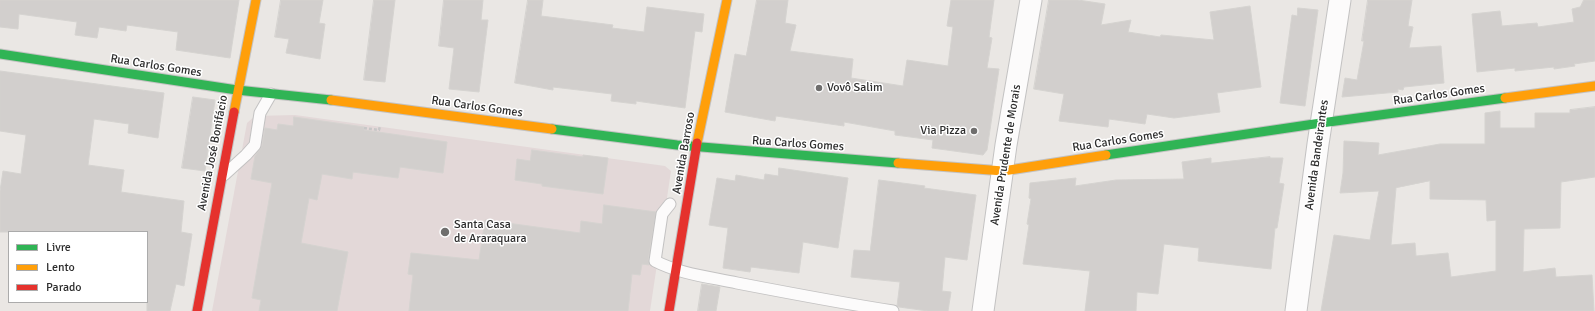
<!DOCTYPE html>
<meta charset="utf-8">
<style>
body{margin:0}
#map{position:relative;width:1595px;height:311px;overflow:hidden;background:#eae7e4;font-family:Signika,sans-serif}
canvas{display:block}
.legend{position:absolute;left:8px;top:231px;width:140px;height:72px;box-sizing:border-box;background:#fff;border:1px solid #ababab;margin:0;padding:5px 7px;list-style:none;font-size:12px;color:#2d2d2d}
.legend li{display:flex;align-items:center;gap:8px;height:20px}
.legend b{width:20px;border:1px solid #ababab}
</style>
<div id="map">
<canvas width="1595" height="311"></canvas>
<ul class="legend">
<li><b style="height:5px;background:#30b455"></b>Livre</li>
<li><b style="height:5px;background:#ff9f0a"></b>Lento</li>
<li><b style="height:5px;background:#e5322d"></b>Parado</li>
</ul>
</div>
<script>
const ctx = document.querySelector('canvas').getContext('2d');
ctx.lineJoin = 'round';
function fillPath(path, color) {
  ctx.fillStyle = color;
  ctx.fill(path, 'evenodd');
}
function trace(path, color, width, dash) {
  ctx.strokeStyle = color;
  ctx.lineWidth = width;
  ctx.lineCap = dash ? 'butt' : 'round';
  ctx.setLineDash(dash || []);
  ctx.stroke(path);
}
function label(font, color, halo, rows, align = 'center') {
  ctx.font = font + ' Signika,sans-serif';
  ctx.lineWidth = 3;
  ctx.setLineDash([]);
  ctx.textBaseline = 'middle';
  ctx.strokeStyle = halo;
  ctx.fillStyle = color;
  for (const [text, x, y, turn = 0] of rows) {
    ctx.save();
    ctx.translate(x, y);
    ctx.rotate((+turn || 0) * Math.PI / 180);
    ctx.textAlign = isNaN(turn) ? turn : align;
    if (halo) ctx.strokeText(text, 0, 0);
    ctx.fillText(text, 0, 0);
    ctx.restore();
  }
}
fillPath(new Path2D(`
 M295,115L665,166L671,171L650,311H212L247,123L255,116Z`), '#e3d8d8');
const building = new Path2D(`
 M0,0H239L230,58L176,50L178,32L127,25L126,31L99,27L97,38L75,35L77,22L19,14L18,29L0,27Z
 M281,0H323L319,23L325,24L320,59L286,53L289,39L275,37Z
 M374,0H395L385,82L364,80Z
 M444,0H483L481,20H488L479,92L449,89L454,48L439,46Z
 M528,0H543L541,16L613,25L612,28L644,32L647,7L704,14L702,32L695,31L685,108L636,101V104L611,101L612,94L553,87V90L515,83Z
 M757,0H788L785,23L796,25L790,51L853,59L851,78L903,86L907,60L948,66L953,27L947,26L951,0H994L989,37L992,38L987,68L999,69L987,150L983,155L932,148L933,140L895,135V131L844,122V126L776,116L775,121L725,112L735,54L746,56Z
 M1049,0H1078L1105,4L1101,25L1131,20L1128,32L1160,37L1161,35L1214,40L1210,12L1250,6L1261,87L1217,93L1220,112L1174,118L1147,114L1145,124L1109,119L1108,127L1059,121L1064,94L1034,89Z
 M1368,0H1412L1408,26L1413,27L1409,48L1441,46L1444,83L1404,87L1403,90L1398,89V92L1342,97L1345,78L1357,80L1364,41H1362Z
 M1584,0H1595V61L1574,64L1575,66L1554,69V67L1515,71V68L1477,72L1472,14L1500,11L1502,26L1537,23L1538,27L1574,22L1572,9L1580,7Z
 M1298,8L1318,10L1305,106L1280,103L1292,15L1297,16Z
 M0,71L164,93L158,138L128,133L129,124L94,119L88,165L124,170L121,192L184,201L181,232L192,234L184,286L176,284L170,311H147V232H0V191L3,171L21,174L26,135L0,131Z
 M193,97L215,100L205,171L182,168Z
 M1595,107V177L1561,182L1560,228L1524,229L1523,272L1555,268L1556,277L1592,275L1594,311H1321L1334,235L1370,240L1379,191L1340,193L1343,173L1344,141L1379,143L1378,155L1440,144H1485V113L1500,111V128H1535V113H1570V110ZM1430,181V199L1486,200L1487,221L1496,220V271L1451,277L1448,253L1416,256L1415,243L1391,245L1396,188Z
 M294,117L364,127V130L447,142L443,173L400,167L398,178L353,172L352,179L322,174L317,200L309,198L301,243L348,252L337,311H259L261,300L252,298L272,183L251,179L255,156L262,146L265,128L277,130L278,124L293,126Z
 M532,150L583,157V155L608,158L603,194L542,186V184L515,180L517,159L530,161Z
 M1270,157V158H1283L1279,183L1284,184L1277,228H1275L1271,269L1198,261L1199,248L1164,244L1158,294L1137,292L1136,311H1085L1090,271L1023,264L1029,225L1027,224L1031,199L1029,198L1030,183L1076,178L1075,186L1116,180L1184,179L1182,162L1211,158V163Z
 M779,168L848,178L838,248L803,242L799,273L751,267L750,272L723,268L728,228L709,225L717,178L735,181L736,175L764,180L765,174L778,176Z
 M879,180L925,186L924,188L976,195L967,260L945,257L942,291L951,292L948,311H928L899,307L897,306L900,282L851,277L854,250L870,251Z
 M604,205L656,212L648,260L649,265L642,264L640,275L632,274L628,311H409L413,275L408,274L411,253L479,260L485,220L580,233L581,221L602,224Z
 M702,284L720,287L716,311H698Z`);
fillPath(building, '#d2cfcd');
trace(building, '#d5d3d0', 1);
const lane = new Path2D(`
 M224,175L246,155L255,145L260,113L271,94
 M670,204L662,214L655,261C680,274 709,277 737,283C789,293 841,303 893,311`);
const street = new Path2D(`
 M983,311L1006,145L1031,0
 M1296,311L1318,144L1340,0`);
const fast = new Path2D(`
 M0,54L237,90L331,100
 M552,129L677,145L898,163
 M1106,155L1321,123L1505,98`);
const slow = new Path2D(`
 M1505,98L1595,86
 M331,100L552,129
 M234,112L256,0
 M697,143L727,0
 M898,163L1003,171L1106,155`);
const jam = new Path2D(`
 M197,311L234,112
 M669,311L697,143`);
trace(lane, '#c3c2c2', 13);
trace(street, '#c3c2c2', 23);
trace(fast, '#c3c2c2', 11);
trace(slow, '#c3c2c2', 11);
trace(jam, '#c3c2c2', 11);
trace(new Path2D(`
 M364,128L379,130L380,126`), '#c7c7c7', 2.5, [3, 2]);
trace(lane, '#fcfbfb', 11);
trace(street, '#fcfbfb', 21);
trace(fast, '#30b455', 9);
trace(slow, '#ff9f0a', 9);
trace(jam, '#e5322d', 9);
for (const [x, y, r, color] of [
 [819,88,4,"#6f6e6d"],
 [974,131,4,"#6f6e6d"],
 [445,232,5,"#6f6e6d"]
]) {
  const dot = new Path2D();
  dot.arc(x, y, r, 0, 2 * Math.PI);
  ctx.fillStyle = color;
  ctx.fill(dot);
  trace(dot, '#fff', 1.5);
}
label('12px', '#2d2d2d', '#fff', [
 ["Rua Carlos Gomes",156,66,9],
 ["Rua Carlos Gomes",1439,95,-8],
 ["Rua Carlos Gomes",477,107,8],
 ["Rua Carlos Gomes",1118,141,-9],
 ["Rua Carlos Gomes",798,144,4],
 ["Avenida José Bonifácio",213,153,-79],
 ["Avenida Barroso",684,153,-80],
 ["Avenida Prudente de Morais",1006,155,-81],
 ["Avenida Bandeirantes",1317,155,-82]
]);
label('12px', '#2d2d2d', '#fff', [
 ["Vovô Salim",827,88],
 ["Via Pizza",966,131,"right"],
 ["Santa Casa",454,225],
 ["de Araraquara",454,239]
], 'left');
</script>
